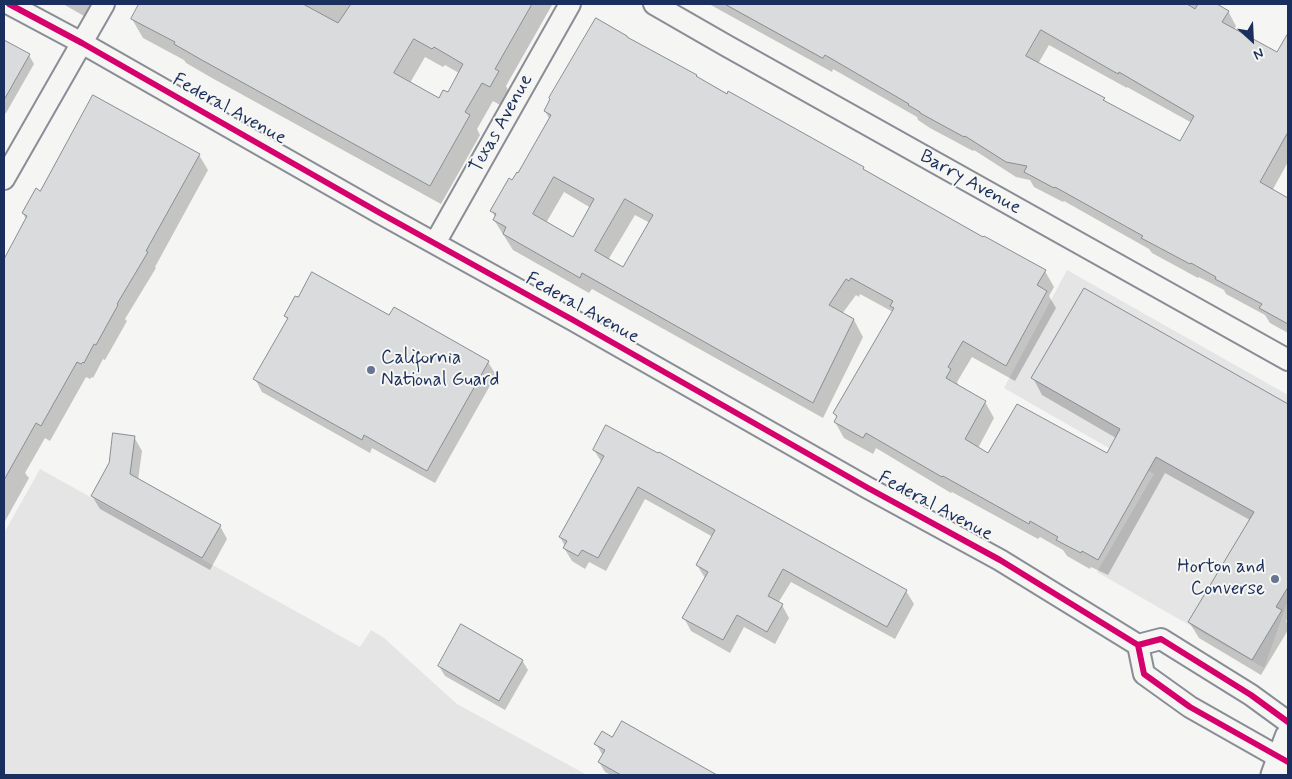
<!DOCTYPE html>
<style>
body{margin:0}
#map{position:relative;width:1292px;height:779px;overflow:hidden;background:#f5f5f3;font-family:Mynerve,sans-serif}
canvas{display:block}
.frame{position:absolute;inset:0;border:5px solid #1b2f5e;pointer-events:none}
.north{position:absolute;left:1227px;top:15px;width:50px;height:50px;-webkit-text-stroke:4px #f6f6f2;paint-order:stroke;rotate:155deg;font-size:14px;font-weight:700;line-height:20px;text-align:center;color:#1b2f5e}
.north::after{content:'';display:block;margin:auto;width:18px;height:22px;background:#1b2f5e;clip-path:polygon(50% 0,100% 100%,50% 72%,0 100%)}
</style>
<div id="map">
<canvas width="1292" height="779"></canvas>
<div class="frame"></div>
<div class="north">N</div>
</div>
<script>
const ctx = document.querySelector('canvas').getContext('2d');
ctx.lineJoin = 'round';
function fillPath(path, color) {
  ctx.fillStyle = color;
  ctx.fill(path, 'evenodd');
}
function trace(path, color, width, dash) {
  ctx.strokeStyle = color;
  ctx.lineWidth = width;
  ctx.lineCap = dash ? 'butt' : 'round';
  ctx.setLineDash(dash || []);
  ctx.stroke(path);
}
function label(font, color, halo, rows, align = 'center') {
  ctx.font = font + ' Mynerve,sans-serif';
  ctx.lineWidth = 4;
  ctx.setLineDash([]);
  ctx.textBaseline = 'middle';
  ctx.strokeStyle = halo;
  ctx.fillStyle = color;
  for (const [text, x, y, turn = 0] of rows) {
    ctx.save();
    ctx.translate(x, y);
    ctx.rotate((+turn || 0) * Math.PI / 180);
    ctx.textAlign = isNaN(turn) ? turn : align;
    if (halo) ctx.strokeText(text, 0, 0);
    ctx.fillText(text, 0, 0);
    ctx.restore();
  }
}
fillPath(new Path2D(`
 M1067,270L1288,395V600L1264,668L1097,572L1154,474L1004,388Z
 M40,469L360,647L371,630L384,638L457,704L587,775H4V533Z`), '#e5e5e6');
fillPath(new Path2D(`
 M63,4H91L84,16Z
 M140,4H551L552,5L506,86L508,90L500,105L493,101L477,129L480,135L441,204L212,78L186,63L184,60L143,38L132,19ZM425,57L443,67L445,65L459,73L448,94L439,100L410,83Z
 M709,4H946V5L961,14L967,4H1081L1072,21L1073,22L1087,4H1214L1228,11L1236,26L1234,30L1278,54L1285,41L1288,43V151L1287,154L1288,157V162L1272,191L1288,199V333L1270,323L1265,315L1226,294L1224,290L1199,277L1198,278L1152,253L1149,249L1064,201L1063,202L1034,187L1030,180L1016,177L974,150L973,151L930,128L918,120L917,117L833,69L832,72ZM1049,45L1127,88V87L1192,123L1181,143L1107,104L1104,99L1038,64Z
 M628,39L863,168L865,172L984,238L1045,271L1054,287L1049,296L1056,308L1015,381L972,357L957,382L959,386L985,402L994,418L978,448L989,454H1107L1116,438L1042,395L1033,378L1085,289L1288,405V618L1286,621L1288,625V630L1261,675L1199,638L1189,622L1250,520L1165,473L1108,575L1091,567L1090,569L1067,556L1063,550L1040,537L1038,539L952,492L951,493L876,448L873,454L844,438L835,422L837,418L834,413L893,312L860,294L859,297L856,295L842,314L854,320L863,337L823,418L592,289L589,293L513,250L494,220L495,217L492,211L513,181L519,175L550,120L545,111ZM564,192L591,208L574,238L546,223ZM635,215L650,223L623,269L608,260Z
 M4,41L29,55L34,64L6,113L4,114Z
 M199,155L208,170L155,267L156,268L125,319L127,321L105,360L103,359L93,378L92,377L90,379L86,377L50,441L45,438L25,473L29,478L4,523V262L26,220L23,213L41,192Z
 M285,316L390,317L488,362L496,375L435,483L372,448L370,453L262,392L255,379L288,320Z
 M134,437L142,451L138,480L220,526L227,539L210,570L100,509L92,496Z
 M594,450L906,591L914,604L895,639L791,582L778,603L782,605L789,618L775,644L744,627L730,653L691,631L684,618L705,578L697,565L713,537L645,499L606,571L589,562L585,569L572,561L564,548L565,546L560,537L602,463Z
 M522,660L528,670L505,710L445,676L439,666Z
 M596,744L708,772L710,775H611L605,772L599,762L604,755L602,754Z`), '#0003');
const building = new Path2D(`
 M139,4H303L338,23L351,4H532L495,69L499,71L490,87L482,83L465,112L470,115L430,186L200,59L174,44L175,42L131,19ZM414,39L432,49L434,47L463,64L448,92L443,90L439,98L394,73Z
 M725,4H1187L1195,9L1198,4H1217L1229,11L1222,22L1277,52L1288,33V132L1260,182L1288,198V324L1259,308L1262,304L1215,279L1216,277L1191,263L1190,264L1141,238L1143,236L1055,187L1054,188L1024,172L1027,166L1006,162L965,136L964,137L920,113V112L908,105L909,104L825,55L823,58ZM1041,30L1118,74L1119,72L1194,116L1180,141L1103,100L1105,98L1026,56Z
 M596,18L627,36V37L697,75L696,76L727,94L728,91L864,167L863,169L983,237L984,236L1046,270L1037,285L1047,291L1006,366L963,341L948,367L951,369L946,378L986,401L965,439L988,453L1017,404L1107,453L1120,429L1031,378L1084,288L1288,404V587L1276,607L1282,610L1252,660L1188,622L1254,512L1156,457L1098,560L1082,551L1081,553L1056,540L1058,537L1030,521L1029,524L943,476L942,477L866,433L863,438L834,422L837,416L833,413L894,308L890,306L893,301L851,278L849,281L846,279L829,305L854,319L813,403L582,273L580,278L503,234L506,227L493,220L496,214L490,211L509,178L512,180L517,172L518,173L551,115L544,111L550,99L549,98ZM554,177L594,199L573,237L533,214ZM625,199L653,215L623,267L595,251Z
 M4,40L30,54L4,100Z
 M93,95L200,154L146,251L148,252L117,304L118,305L96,345L94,344L84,363L83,362L81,364L77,362L41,426L36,423L4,480V259L27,216L22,213L36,188L40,191Z
 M312,272L389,315L394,307L489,361L427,471L364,435L362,440L253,379L288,318L284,316L295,296L298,297Z
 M606,425L658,453L659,452L907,590L887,627L783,569L768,596L783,604L767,632L737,615L723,640L682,618L708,572L696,565L715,530L638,487L598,558L582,550L578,556L563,548L567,541L559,537L604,456L593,450Z
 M113,433L135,436L130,474L221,525L202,558L91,496L109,463Z
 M461,624L523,660L499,701L438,666Z
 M622,721L717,775H621L598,762L605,750L594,744L602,731L612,737Z`);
fillPath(building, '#dadbdc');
trace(building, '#898d95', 1);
const minor = new Path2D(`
 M9,4L82,43L380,213L573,320L868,488L1000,560L1138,645L1161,639L1251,695L1288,722
 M654,4L727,46L1288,360
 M4,179L104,4
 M435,243L570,4
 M1138,645L1144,674L1190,707L1280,758`);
const major = new Path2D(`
 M1274,775L1288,737`);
trace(minor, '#898d95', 24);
trace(major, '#898d95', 29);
trace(minor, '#f5f5f3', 20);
trace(major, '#f5f5f3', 25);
trace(new Path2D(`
 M9,4L82,43L380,213L573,320L868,488L1000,560L1138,645L1161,639L1251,695L1288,722
 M1138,645L1144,674L1190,707L1288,762`), '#d6006c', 6);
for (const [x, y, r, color] of [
 [371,370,5,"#677492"],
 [1275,579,5,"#677492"]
]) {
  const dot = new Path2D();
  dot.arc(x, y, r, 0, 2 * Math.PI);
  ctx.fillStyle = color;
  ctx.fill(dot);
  trace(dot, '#f6f6f2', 2);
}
label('19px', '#1b2f5e', '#f6f6f2', [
 ["Federal Avenue",229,110,29],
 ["Texas Avenue",502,124,-61],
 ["Barry Avenue",970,183,29],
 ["Federal Avenue",582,309,29],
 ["Federal Avenue",935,507,28]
]);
label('19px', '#1b2f5e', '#f6f6f2', [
 ["California",381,359],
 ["National Guard",381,381],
 ["Horton and",1265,568,"right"],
 ["Converse",1265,590,"right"]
], 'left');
</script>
